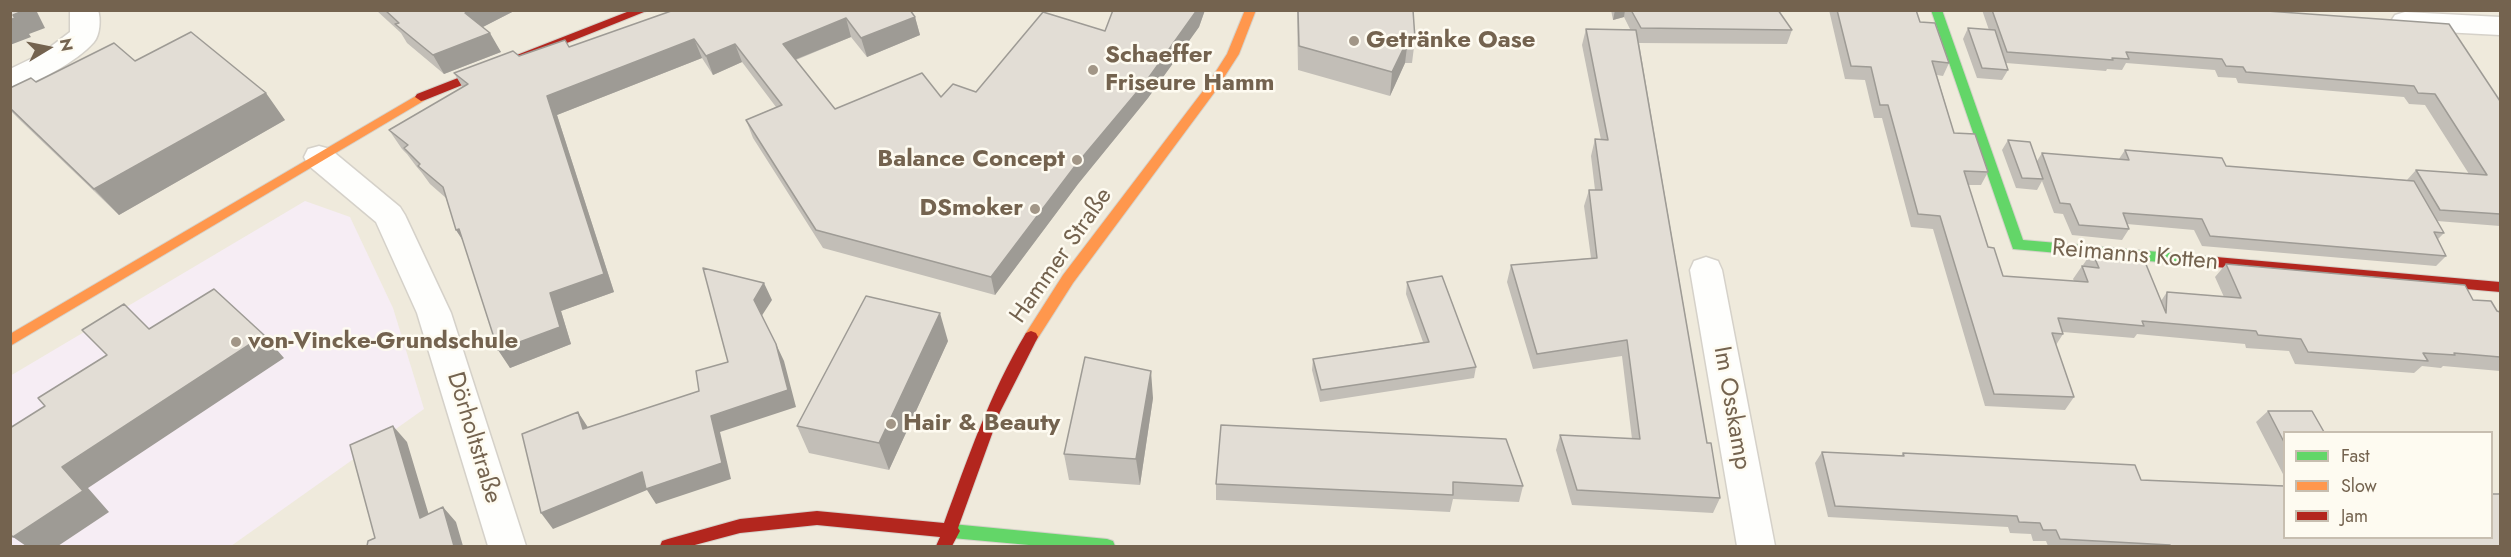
<!DOCTYPE html>
<meta charset="utf-8">
<style>
body{margin:0}
#map{position:relative;width:2511px;height:557px;overflow:hidden;background:#f7f5ee;font-family:Jost,sans-serif}
canvas{display:block}
.frame{position:absolute;inset:0;border:12px solid #74634f;pointer-events:none}
.legend{position:absolute;left:2283px;top:431px;width:210px;height:108px;box-sizing:border-box;background:#fefbf1;border:2px solid #c7beb0;margin:0;padding:8px 10px;list-style:none;font-size:18px;color:#74634f}
.legend li{display:flex;align-items:center;gap:12px;height:30px}
.legend b{width:30px;border:2px solid #c7beb0}
.north{position:absolute;left:18px;top:18px;width:60px;height:60px;-webkit-text-stroke:4px #fefbf1;paint-order:stroke;rotate:80deg;font-size:16px;font-weight:700;line-height:24px;text-align:center;color:#74634f}
.north::after{content:'';display:block;margin:auto;width:21px;height:27px;background:#74634f;clip-path:polygon(50% 0,100% 100%,50% 72%,0 100%)}
</style>
<div id="map">
<canvas width="2511" height="557"></canvas>
<div class="frame"></div>
<ul class="legend">
<li><b style="height:8px;background:#63d668"></b>Fast</li>
<li><b style="height:8px;background:#ff974d"></b>Slow</li>
<li><b style="height:8px;background:#b3261e"></b>Jam</li>
</ul>
<div class="north">N</div>
</div>
<script>
const ctx = document.querySelector('canvas').getContext('2d');
ctx.lineJoin = 'round';
function fillPath(path, color) {
  ctx.fillStyle = color;
  ctx.fill(path, 'evenodd');
}
function trace(path, color, width, dash) {
  ctx.strokeStyle = color;
  ctx.lineWidth = width;
  ctx.lineCap = dash ? 'butt' : 'round';
  ctx.setLineDash(dash || []);
  ctx.stroke(path);
}
function label(font, color, halo, rows, align = 'center') {
  ctx.font = font + ' Jost,sans-serif';
  ctx.lineWidth = 5;
  ctx.setLineDash([]);
  ctx.textBaseline = 'middle';
  ctx.strokeStyle = halo;
  ctx.fillStyle = color;
  for (const [text, x, y, turn = 0] of rows) {
    ctx.save();
    ctx.translate(x, y);
    ctx.rotate((+turn || 0) * Math.PI / 180);
    ctx.textAlign = isNaN(turn) ? turn : align;
    if (halo) ctx.strokeText(text, 0, 0);
    ctx.fillText(text, 0, 0);
    ctx.restore();
  }
}
fillPath(new Path2D(`
 M10,11H2500V546H11ZM2284,432H2492V538H2284Z`), '#efeadc');
fillPath(new Path2D(`
 M305,201L350,217L393,308L424,409L231,546H11L10,376Z`), '#f6edf4');
const street = new Path2D(`
 M70,10H98C101,19 100,35 94,42C77,62 36,83 10,91V69L41,54L70,32Z
 M2405,12L2500,17V35L2405,30L2395,27L2391,21L2395,15Z
 M319,146L330,149L400,207L405,215L451,313L526,546H488L417,313L376,222L308,165L304,157L308,149Z
 M1706,257L1718,261L1722,270L1775,546H1737L1690,270L1694,261Z`);
const fast = new Path2D(`
 M1931,10H1942L2023,240L2216,257L2221,258L2223,262L2221,266L2216,267L2013,249Z
 M952,524L1107,539L1113,541L1115,546H1040L952,538L946,536L944,531L946,526Z`);
const slow = new Path2D(`
 M1245,10H1256L1239,54L1214,93L1073,283L1036,341H1026L1024,337L1026,333L1063,275L1206,87L1227,54Z
 M421,93L427,97L425,100L10,346V334Z`);
const jam = new Path2D(`
 M632,10H649L425,100L421,101L415,97L417,94Z
 M2216,257L2500,282V292L2216,267L2209,262Z
 M1031,331L1036,333L1038,337L1000,412L958,528L960,531L952,546H936L940,537L817,525L740,533L691,546H660L662,541L668,539L740,519L817,511L944,523C968,458 990,393 1026,333Z`);
trace(street, '#d5d1c9', 3);
trace(fast, '#d5d1c9', 2);
trace(slow, '#d5d1c9', 2);
trace(jam, '#d5d1c9', 2);
fillPath(street, '#fefefc');
fillPath(fast, '#63d668');
fillPath(slow, '#ff974d');
fillPath(jam, '#b3261e');
fillPath(new Path2D(`
 M376,10H516L483,27L501,52L444,74L407,43L401,33Z
 M674,10L915,17L920,35L867,57L851,37L796,60L835,109L941,97L976,92L1105,31L1113,10H1205L1199,27L1148,98L1078,184L995,295L823,248L753,138L746,120L776,107L742,62L713,75L702,58L557,115L614,292L561,311L571,344L510,368L463,241L456,230L446,198L430,184L422,173L416,166L407,154L402,149L389,130L463,88L454,73L519,56L569,47Z
 M1297,10H1413L1415,39L1412,63H1405L1390,96L1298,70Z
 M1611,10H1778L1792,30L1787,44L1639,43L1707,443L1720,498L1713,513L1572,505L1556,450L1560,435L1632,439L1622,356L1533,369L1507,282L1511,265L1591,258L1584,206L1589,190H1595L1591,156L1595,139L1601,140L1582,45L1586,29H1630L1624,17L1613,20Z
 M1829,10H1916L1920,22L1949,63L1943,76L1937,75L1954,133L1988,172L1981,185H1968L1988,247L2003,276L2074,281L2073,279L2082,266H2084L2083,265L2092,252L2161,301L2167,292L2224,297L2215,277L2226,264L2473,300L2497,311L2500,312V371L2443,366L2441,368L2422,366L2414,373L2295,364L2289,351L2246,348L2245,344L2137,334L2134,338L2063,332V334L2056,345L2074,397L2065,410L1985,406L1933,229L1911,227L1882,118H1874L1865,80L1845,79Z
 M1982,10H2253L2500,101V226L2437,221L2444,233L2438,239L2446,256L2436,266L2202,246L2194,230L2127,224L2129,229L2122,240L2072,235L2063,214L2054,213L2042,181L2037,190L2016,188L2002,150L2008,140L2037,161L2042,153L2119,159L2125,150L2226,166L2407,180L2416,170L2469,174L2425,105L2409,104L2404,97L2238,83L2236,78L2218,77L2215,70L2126,63L2122,70L2107,69L2106,71L2006,63L2008,70L2002,80L1977,78L1963,39L1968,28L1989,30Z
 M135,61L285,120L119,215L22,122L10,110V88Z
 M1407,282L1476,367L1474,378L1320,402L1312,370L1313,359L1423,342L1406,294Z
 M948,341L889,470L809,453L797,426Z
 M1153,398L1140,485L1069,480L1064,454Z
 M2268,411L2284,432V476L2256,422Z
 M1506,439L1523,486L1519,502L1453,499L1450,512L1216,500V484Z
 M1822,452L1901,456L1903,453L2141,480L2498,494L2500,492V546H2048L2046,541H2033L2031,534L2010,533L2008,527L1828,517L1815,463Z`), '#c2beb7');
fillPath(new Path2D(`
 M25,10H36L45,28L29,34L31,37L10,45V20L13,15Z
 M469,10H516L475,31L465,13Z
 M1197,10H1205L1199,27L1148,98L1078,184L995,295L991,277L1075,166Z
 M1615,10H1625L1624,17L1613,20Z
 M915,17L920,35L867,57L861,38Z
 M846,18L851,37L789,62L783,44Z
 M490,33L501,52L444,74L433,55Z
 M694,39L702,58L557,115L614,292L561,311L571,344L510,368L498,350L550,293L547,96Z
 M1408,39L1405,63L1390,96L1392,72Z
 M735,44L742,62L713,75L706,56Z
 M266,93L285,120L119,215L94,189Z
 M459,229L468,248L456,230Z
 M764,283L772,300L761,317L754,300Z
 M940,313L948,341L889,470L879,443Z
 M264,335L284,358L88,488L109,512L58,546H26L13,537L62,467Z
 M776,344L784,361L796,407L720,432L731,479L656,504L647,490L553,529L541,513L711,416Z
 M1151,371L1153,398L1140,485L1136,459Z
 M578,412L589,429H583Z
 M393,426L407,442L434,532L420,518Z
 M443,507L456,522L463,546H454Z`), '#9e9b95');
const building = new Path2D(`
 M10,10H25L13,15L15,18L10,20Z
 M385,10H469L465,13L490,33L433,55L395,24L399,23Z
 M674,10H910L915,17L861,38L846,18L783,44L835,109L922,73L941,97L953,84L976,92L1043,12L1105,31L1113,10H1197L1147,80L1075,166L991,277L816,230L746,120L782,105L735,44L706,56L694,39L547,96L604,274L550,293L560,327L498,350L459,229L456,230L443,187L418,166L420,164L404,148L408,145L389,130L468,84L454,73L513,51L519,56L565,40L569,47Z
 M1298,10H1413L1415,39H1408L1392,72L1299,46Z
 M1631,10H1778L1792,30L1641,28Z
 M1837,10H1916L1920,22L1935,23L1949,63L1932,61L1954,133L1975,134L1988,172L1964,171L1988,247L1994,248L2003,276L2088,282L2082,266L2099,268L2092,252L2143,257L2166,313L2167,292L2241,298L2226,264L2465,285L2473,300L2491,301L2497,311L2500,312V357L2454,353L2455,355L2423,353L2428,361L2308,352L2301,339L2258,335L2256,331L2142,321L2144,326L2058,318L2063,334L2052,333L2074,397L1994,394L1940,216L1918,214L1888,105H1880L1871,67L1851,66Z
 M1992,10H2253L2449,24L2500,101V214L2440,210L2416,170L2487,175L2435,94L2418,93L2414,86L2246,72L2243,67L2226,66L2222,59L2126,52L2129,59L2112,58L2113,60L2007,52Z
 M1968,28L1995,30L2008,70L1982,68Z
 M1586,29L1636,30L1707,443H1711L1720,498L1577,490L1560,435L1640,439L1627,340L1537,354L1511,265L1597,258L1589,190H1602L1595,139L1608,140Z
 M191,32L266,93L94,189L10,108V88L31,78L36,82L114,43L135,61Z
 M2008,140L2030,142L2043,179L2022,178Z
 M2125,150L2222,158L2226,166L2414,181L2444,233L2434,232L2446,256L2210,236L2202,219L2123,213L2129,229L2079,225L2070,204L2060,203L2042,153L2129,160Z
 M703,268L764,283L754,300L776,344L788,390L711,416L722,463L646,489L642,472L541,513L522,434L578,412L583,429L699,391L696,371L728,362Z
 M1442,276L1476,367L1321,390L1313,359L1429,342L1407,282Z
 M214,289L264,335L62,467L83,491L13,537L10,534V428L45,406L38,398L107,355L82,330L124,304L149,329Z
 M866,296L940,313L879,443L797,426Z
 M1085,357L1151,371L1136,459L1064,454Z
 M2268,411H2312L2324,432H2284V442Z
 M1221,425L1506,439L1523,486L1453,482V495L1216,484Z
 M393,426L420,518L443,507L454,546H367L368,541L375,538L350,445Z
 M1822,452L1904,456L1903,453L2135,465L2141,480L2284,486V537H2492V494H2500V546H2171L2170,545L2060,539L2056,530H2043L2040,523L2019,522L2017,516L1835,506Z`);
fillPath(building, '#e2ddd5');
trace(building, '#9e9b95', 1.5);
for (const [x, y, r, color] of [
 [1354,41,6,"#a29687"],
 [1093,70,6,"#a29687"],
 [1077,160,6,"#a29687"],
 [1035,209,6,"#a29687"],
 [236,342,6,"#a29687"],
 [891,424,6,"#a29687"]
]) {
  const dot = new Path2D();
  dot.arc(x, y, r, 0, 2 * Math.PI);
  ctx.fillStyle = color;
  ctx.fill(dot);
  trace(dot, '#fefbf1', 2);
}
label('bold 24px', '#74634f', '#fefbf1', [
 ["Getränke Oase",1366,41],
 ["Schaeffer",1105,56],
 ["Friseure Hamm",1105,84],
 ["Balance Concept",1065,160,"right"],
 ["DSmoker",1023,209,"right"],
 ["von-Vincke-Grundschule",248,342],
 ["Hair & Beauty",903,424]
], 'left');
label('24px', '#74634f', '#fefbf1', [
 ["Hammer Straße",1062,256,-55],
 ["Reimanns Kotten",2135,256,5],
 ["Im Osskamp",1731,408,80],
 ["Dörholtstraße",473,438,73]
]);
</script>
